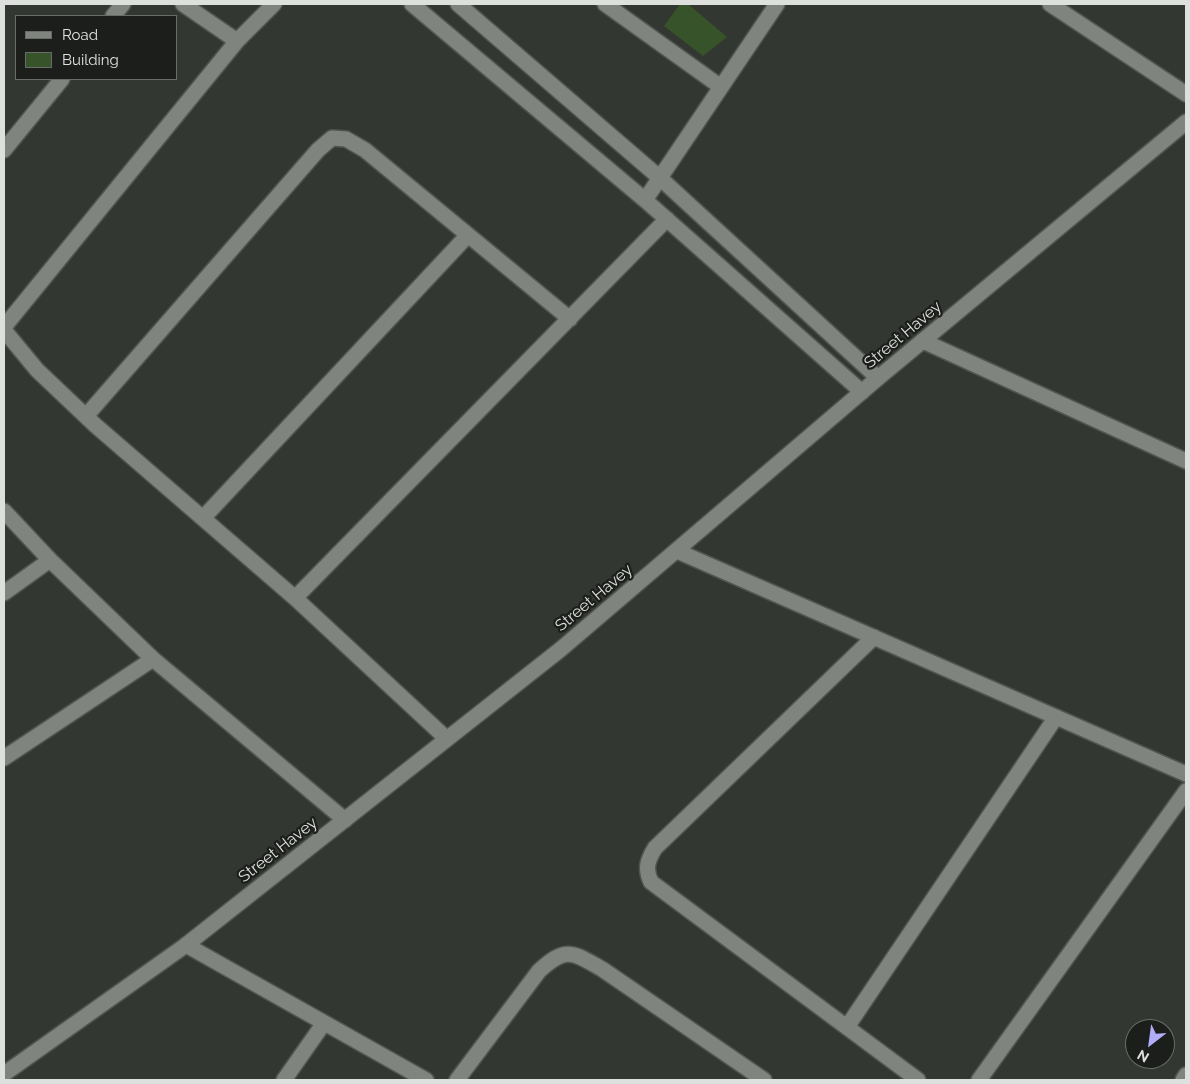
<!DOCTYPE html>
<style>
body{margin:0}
#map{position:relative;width:1190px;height:1084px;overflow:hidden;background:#333732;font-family:Raleway,sans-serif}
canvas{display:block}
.frame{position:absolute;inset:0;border:5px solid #dde0dc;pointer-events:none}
.legend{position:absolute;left:15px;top:15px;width:162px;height:65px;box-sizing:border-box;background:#1c1e1b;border:1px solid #696c68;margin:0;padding:6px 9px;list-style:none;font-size:15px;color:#dde0dc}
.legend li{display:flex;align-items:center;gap:10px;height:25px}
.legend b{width:25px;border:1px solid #696c68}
.north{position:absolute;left:1125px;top:1019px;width:50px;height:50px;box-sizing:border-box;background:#1c1e1b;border:1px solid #696c68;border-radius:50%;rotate:210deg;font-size:14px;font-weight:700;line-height:20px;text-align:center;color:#dde0dc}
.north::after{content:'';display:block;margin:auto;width:18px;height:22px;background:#b1adfa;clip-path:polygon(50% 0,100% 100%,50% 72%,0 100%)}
</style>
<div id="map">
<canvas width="1190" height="1084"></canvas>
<div class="frame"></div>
<ul class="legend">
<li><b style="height:6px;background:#80847e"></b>Road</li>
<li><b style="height:14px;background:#375329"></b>Building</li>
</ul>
<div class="north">N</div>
</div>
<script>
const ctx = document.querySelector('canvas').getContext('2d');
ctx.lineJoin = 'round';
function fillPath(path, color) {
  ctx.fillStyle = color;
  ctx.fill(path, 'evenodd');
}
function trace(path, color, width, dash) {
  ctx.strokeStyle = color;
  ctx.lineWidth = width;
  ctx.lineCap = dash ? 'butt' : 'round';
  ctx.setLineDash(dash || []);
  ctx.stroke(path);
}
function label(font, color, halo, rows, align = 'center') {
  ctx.font = font + ' Raleway,sans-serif';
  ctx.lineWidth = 4.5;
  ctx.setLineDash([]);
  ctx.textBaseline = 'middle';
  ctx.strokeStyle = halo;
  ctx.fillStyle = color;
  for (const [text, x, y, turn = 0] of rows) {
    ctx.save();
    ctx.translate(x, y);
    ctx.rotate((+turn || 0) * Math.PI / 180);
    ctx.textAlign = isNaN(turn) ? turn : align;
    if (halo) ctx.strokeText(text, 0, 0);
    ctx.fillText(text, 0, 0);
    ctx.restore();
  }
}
fillPath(new Path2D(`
 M680,4H688L727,37L703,56L664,26Z`), '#375329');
const street = new Path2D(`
 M183,4L237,41
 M412,4L645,200L862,392
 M458,4L660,178L878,378
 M605,4L721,87
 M1050,4L1186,94
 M113,16L123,4
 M4,150L62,79
 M645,200L777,4
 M4,327L237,41L274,4
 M4,330L37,370L95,425L295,598L447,739
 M923,341L1186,461
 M86,416L318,150L332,138L346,139L365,150L570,319
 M4,511L50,560L153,659L345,820
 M203,518L468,235
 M677,551L1186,774
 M4,593L50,560
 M295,598L667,219
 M874,637L655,848C647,861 645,869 651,882L918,1080
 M4,758L153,659
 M186,945L426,1080
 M847,1027L1056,717
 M284,1080L324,1023
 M457,1080L539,971C566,946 572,952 602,969L764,1080
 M979,1080L1186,791
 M1183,1080L1186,1075`);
const secondary = new Path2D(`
 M4,1074L186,945L561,649L878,378L1186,122`);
trace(street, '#515550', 18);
trace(secondary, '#515550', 18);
trace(street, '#80847e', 15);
trace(secondary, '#80847e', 15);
label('16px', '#dde0dc', '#1c1e1b', [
 ["Street Havey",903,335,-40],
 ["Street Havey",594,598,-40],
 ["Street Havey",278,850,-38]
]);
</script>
